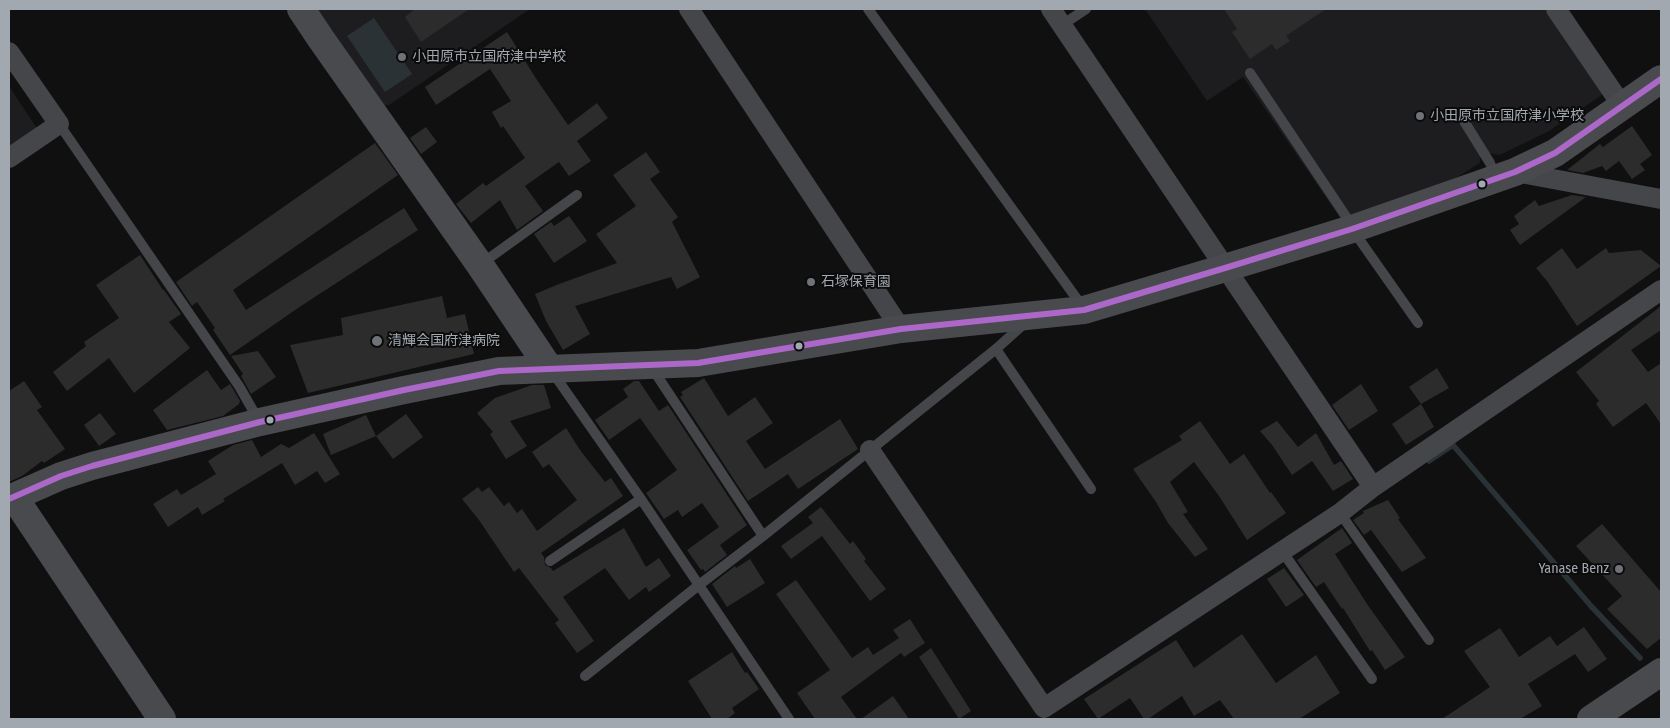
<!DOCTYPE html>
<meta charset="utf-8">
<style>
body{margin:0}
#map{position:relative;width:1670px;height:728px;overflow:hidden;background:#101011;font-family:"Fira Sans Condensed",sans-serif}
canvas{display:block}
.frame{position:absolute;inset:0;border:10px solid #a2a8b0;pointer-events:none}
</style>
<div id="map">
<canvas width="1670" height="728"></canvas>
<div class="frame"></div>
</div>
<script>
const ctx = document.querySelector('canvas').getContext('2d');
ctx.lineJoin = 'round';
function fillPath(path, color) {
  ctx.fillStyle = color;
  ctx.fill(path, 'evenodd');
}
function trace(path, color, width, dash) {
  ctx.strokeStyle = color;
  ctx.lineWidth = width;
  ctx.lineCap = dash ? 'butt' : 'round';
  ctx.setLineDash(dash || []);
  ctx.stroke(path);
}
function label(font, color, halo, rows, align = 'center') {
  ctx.font = font + ' "Fira Sans Condensed","Noto Sans JP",sans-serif';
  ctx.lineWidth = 4;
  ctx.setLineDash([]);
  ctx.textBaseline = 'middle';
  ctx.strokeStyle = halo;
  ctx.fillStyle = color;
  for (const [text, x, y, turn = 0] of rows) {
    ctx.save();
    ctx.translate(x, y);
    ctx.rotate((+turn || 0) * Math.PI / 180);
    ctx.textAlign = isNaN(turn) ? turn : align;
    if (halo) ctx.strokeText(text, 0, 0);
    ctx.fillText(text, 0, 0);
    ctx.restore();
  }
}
fillPath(new Path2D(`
 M314,9H530L389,105H378Z
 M1145,9H1551L1606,92L1549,131L1500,155L1489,153L1480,158V163L1443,186L1341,219L1243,77L1207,101Z
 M9,86L38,130L9,150Z`), '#1d1d1f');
fillPath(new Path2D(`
 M374,18L412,74L385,92L347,36Z`), '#2a3236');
trace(new Path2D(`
 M1429,461L1453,445L1591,606L1640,658`), '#2a3236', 5.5);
fillPath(new Path2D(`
 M415,9H469L421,42L405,17Z
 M1224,9H1326L1286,36L1290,41L1276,50L1272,44L1250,59L1232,32L1237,29Z
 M507,32L537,80L568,125L597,103L608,118L577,141L591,161L569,176L559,162L525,186L543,211L517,230L500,200L471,223L456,204L483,183L486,186L525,158L503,126L501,128L492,112L511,101L490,69L436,105L425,87Z
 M1632,126L1652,155L1640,164L1645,170L1632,179L1619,161L1606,171L1602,166L1583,173L1567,170L1600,144L1603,147Z
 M426,127L437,142L421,154L410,138Z
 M375,143L398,175L233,290L246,310L404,208L418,230L301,306L230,355L213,330L215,328L197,302L192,306L176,282Z
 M646,152L660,172L650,179L678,217L672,222L700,277L677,289L671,277L575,306L590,334L563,350L546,321L535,294L559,284L617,263L596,234L636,206L613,175Z
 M1572,195L1586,197L1520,245L1510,230L1519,224L1514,216L1535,200L1539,206Z
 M569,216L587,241L554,263L534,234L551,222L554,226Z
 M1562,248L1577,269L1606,248L1609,253L1641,250L1661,266L1577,326L1547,281L1536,268Z
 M140,255L163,290H164L181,314L169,322L190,348L134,393L109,358L67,391L53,372L86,346L84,342L119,318L96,285Z
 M442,296L447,318L465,314L474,354L308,393L290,345L343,335L341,318Z
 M1661,306V330L1631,350L1648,372L1661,363V424L1646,403L1613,427L1596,404L1599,401L1576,372Z
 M258,351L276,377L251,394L241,376L243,374L231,356Z
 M1437,368L1449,388L1421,404L1409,387Z
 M207,370L221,390L230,384L240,401L239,404L223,416L167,430L153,410Z
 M704,378L728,416L755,397L773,423L746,441L765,469L840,419L858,449L798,489L788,474L748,501L680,397L683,395L681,392Z
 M24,381L42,407L37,410L65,449L44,463L42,461L22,476L9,482V391Z
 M634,381H639L659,411L668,405L747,525L720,545L727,555L705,572L703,569L701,570L687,550L719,527L702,503L682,517L678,510L664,519L646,493L677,470L640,418L609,440L595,420L628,397L623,389Z
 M1361,384L1378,411L1349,430L1332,405Z
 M532,385H544L551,408L510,421L527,446L506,459L490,434L493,432L477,413L495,398Z
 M1421,404L1434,427L1406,445L1392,424Z
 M100,413L116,434L99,446L84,425Z
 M406,414L423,437L393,459L376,436Z
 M366,415L376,436L331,455L323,434Z
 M1200,421L1230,464L1244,454L1270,493L1271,492L1286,513L1247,540L1219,496L1194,462L1170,482L1188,512L1183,514L1208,549L1195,557L1168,523L1156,502L1133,469L1182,440L1179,436Z
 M1277,421L1298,447L1316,433L1334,465L1341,461L1353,479L1333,491L1312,461L1292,475L1272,445L1260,431Z
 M566,428L580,450L605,482L611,478L623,496L541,553L544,557L545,565L551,568L553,571L624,528L646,567L659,558L671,576L649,592L646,587L629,600L605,568L563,597L594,641L577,653L555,623L559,620L519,568L514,572L479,520L462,499L478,487L482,492L489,487L504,506L509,502L517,513L522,509L537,531L577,500L549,464L543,468L532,452Z
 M314,433L340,474L325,483L317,471L295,485L282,463L223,499L225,501L202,515L198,507L168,527L153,504L177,489L181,495L216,474L208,461L233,445L252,440L261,457L281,444L289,448Z
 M1388,500L1400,518L1398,519L1426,558L1402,572L1371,530L1364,535L1353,520L1364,513L1363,511Z
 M821,507L850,544L853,541L866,559L864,561L886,589L870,601L822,536L791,559L781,546L813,523L808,517Z
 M1602,524L1661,592V638L1647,649L1607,609L1622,596L1576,546Z
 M1342,528L1352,543L1335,554L1367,604L1405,657L1385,670L1372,650L1370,651L1343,608L1342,609L1324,582L1316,587L1297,560Z
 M750,559L765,583L727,607L712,584L735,566L736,568Z
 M1284,568L1304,595L1286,607L1267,579Z
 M796,580L852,658L868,647L873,655L899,638L893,630L910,619L925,643L904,657L901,653L841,697L857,719H815L797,693L830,670L776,594Z
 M1584,627L1607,659L1588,672L1575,654L1528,684L1542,706L1520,719H1442L1490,687L1464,651L1500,628L1519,657L1550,636L1557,646Z
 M1242,634L1276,683L1316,655L1340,693L1299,719H1234L1220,700L1194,716L1182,696L1148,719H1144L1130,698L1098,719L1084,699L1176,640L1194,668Z
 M931,648L971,711L959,719L919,657Z
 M732,652L745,673L747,672L759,689L732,708L735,713L727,719H712L688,681Z
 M893,696L909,719H861Z`), '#2c2c2d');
trace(new Path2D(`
 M868,9L1082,306
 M1062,25L1086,9
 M1250,73L1353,227
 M1459,113L1490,163L1496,178
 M59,124L239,386L259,421
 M1352,229L1418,323
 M481,264L577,195
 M996,349L1091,489
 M652,368L763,536
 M553,373L641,499L789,719
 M1340,513L1429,640
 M1282,551L1372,679
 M550,561L641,499
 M585,676L699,585L763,536L996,349L1025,323`), '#444649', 10);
trace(new Path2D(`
 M689,9L901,329
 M1051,9L1373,487L1661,290
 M1556,9L1623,107
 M9,52L59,124L9,158
 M1515,172L1661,199
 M870,450L1044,708L1340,513L1373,487`), '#444649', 20);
trace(new Path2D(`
 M301,9L321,39L480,265L549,368
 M14,497L162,719
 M9,499L61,476L92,466L260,422L404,390L499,371L698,363L901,329L1084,310L1225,268L1352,229L1515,172L1555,153L1661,79
 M1591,719L1661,672`), '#484a4d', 28);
trace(new Path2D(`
 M9,499L61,476L92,466L260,422L404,390L499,371L698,363L901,329L1084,310L1225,268L1352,229L1515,172L1555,153L1661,79`), '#ac68c9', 6);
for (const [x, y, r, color] of [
 [402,57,5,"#6f7378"],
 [1420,116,5,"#6f7378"],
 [1482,184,4.5,"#a2a8b0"],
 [811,282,5,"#6f7378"],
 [377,341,6,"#6f7378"],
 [799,346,4.5,"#a2a8b0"],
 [270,420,4.5,"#a2a8b0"],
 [1619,569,5,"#6f7378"]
]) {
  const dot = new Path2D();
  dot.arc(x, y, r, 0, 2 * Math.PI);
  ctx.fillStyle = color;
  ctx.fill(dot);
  trace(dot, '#0b0b0c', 2);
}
label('14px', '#a2a8b0', '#0b0b0c', [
 ["小田原市立国府津中学校",412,57],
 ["小田原市立国府津小学校",1430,116],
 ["石塚保育園",821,282],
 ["清輝会国府津病院",388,341],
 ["Yanase Benz",1609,569,"right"]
], 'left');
</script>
